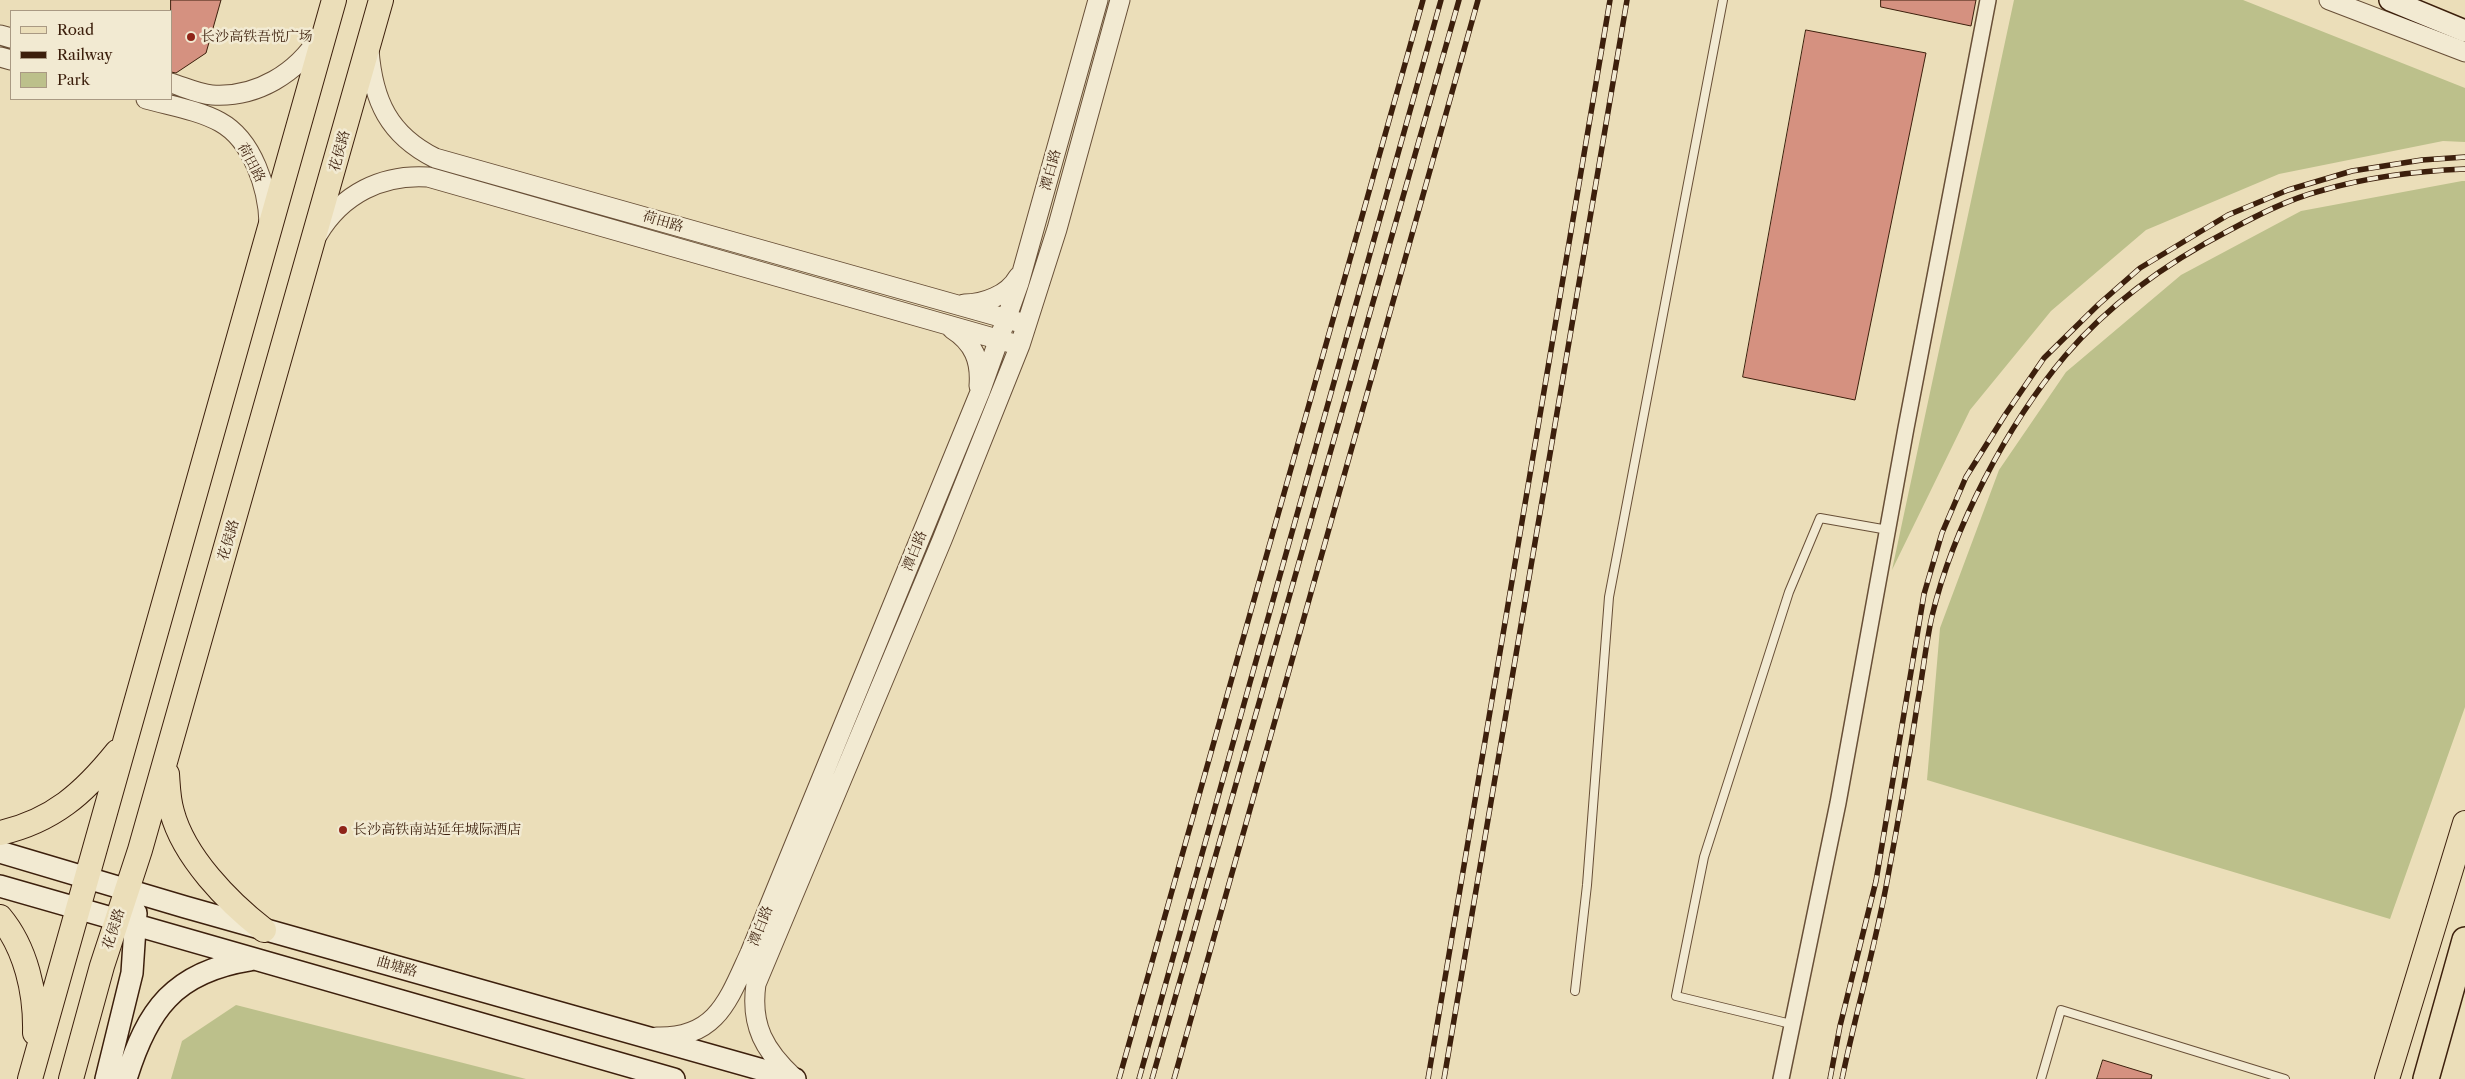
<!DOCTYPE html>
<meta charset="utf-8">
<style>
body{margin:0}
#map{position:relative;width:2465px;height:1079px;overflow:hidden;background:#ebdeb9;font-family:"Libre Caslon Text",serif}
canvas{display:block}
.legend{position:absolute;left:10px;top:10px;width:162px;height:90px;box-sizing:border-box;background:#f2ead2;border:1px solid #a99983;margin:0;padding:6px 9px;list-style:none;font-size:15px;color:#3c1f0c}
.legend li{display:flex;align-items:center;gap:10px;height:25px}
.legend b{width:25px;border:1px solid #a99983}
</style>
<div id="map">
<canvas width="2465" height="1079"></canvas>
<ul class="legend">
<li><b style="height:6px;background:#ebdeb9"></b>Road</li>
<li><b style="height:6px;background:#3c1f0c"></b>Railway</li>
<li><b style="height:14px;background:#bcc08b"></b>Park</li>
</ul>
</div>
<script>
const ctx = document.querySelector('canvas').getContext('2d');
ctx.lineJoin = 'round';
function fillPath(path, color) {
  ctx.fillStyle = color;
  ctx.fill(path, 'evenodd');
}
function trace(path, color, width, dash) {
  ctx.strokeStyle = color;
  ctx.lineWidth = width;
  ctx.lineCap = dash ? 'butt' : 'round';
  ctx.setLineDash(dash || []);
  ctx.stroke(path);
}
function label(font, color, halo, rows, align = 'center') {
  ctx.font = font + ' "Libre Caslon Text","Noto Serif SC",serif';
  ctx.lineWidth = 5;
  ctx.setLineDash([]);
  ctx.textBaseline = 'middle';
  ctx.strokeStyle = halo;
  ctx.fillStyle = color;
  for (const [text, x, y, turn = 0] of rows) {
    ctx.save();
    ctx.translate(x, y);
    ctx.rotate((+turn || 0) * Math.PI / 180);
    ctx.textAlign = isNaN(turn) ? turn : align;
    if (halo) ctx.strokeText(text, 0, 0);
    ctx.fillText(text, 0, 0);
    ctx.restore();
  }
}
fillPath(new Path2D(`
 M2014,0H2243L2465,88V142L2443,141L2279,174L2146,230L2051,311L1970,410L1892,570Z
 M2462,181H2465V707L2390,919L1927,780L1940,628L1999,470L2066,372L2181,275L2301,211Z
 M236,1005L526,1079H171L182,1041Z`), '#bcc08b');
const building = new Path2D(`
 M171,0H221L206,53L176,73L171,72Z
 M1881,0H1976L1971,26L1881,7Z
 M1806,30L1926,53L1855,400L1743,377Z
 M2103,1060L2152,1075L2151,1079H2097Z`);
fillPath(building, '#d59180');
trace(building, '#3c1f0c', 1);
const service = new Path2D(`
 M1575,991L1587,885L1609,597L1723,0
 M1791,1024L1676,996L1704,857L1789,592L1820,518L1888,530
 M2041,1079L2061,1010L2285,1079`);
const minor = new Path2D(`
 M1781,1079L1838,803L1906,428L1988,0`);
const tertiary = new Path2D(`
 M2329,0L2465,52
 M0,35L11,38
 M369,50C373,101 389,135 435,158L1018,322
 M0,57L11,60
 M171,83C184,87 199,94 212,95C257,98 297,73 320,36
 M146,99C171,106 198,110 220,122C253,140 268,189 269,223
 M318,234C342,194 382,174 428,177L1011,343
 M964,304C984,304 1008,295 1018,277
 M952,329C974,343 981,361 979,386
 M656,1037C716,1039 728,1001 750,953L980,392L1019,283L1098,0
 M794,1078C765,1051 750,1026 756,984L942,540L1020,345L1057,229L1120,0`);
const secondary = new Path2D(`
 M2390,0L2465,31
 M0,852L185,907L795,1079
 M0,886L674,1079
 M106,1079L132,973L136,913
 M126,1079C147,1010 174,972 250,960`);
const primary = new Path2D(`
 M167,774C168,787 168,799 172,812C184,857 228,902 264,930
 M0,833C53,821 84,793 117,752
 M0,917C26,948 36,993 35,1033
 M30,1079L334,0
 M71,1079L102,966L140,850L381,0
 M2387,1079L2465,823`);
const trunk = new Path2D(`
 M2426,1079L2465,940`);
trace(service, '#684f37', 10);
trace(minor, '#684f37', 18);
trace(tertiary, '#684f37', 21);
trace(secondary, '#3c1f0c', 24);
trace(primary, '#3c1f0c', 26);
trace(trunk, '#3c1f0c', 28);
trace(service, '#f2ead2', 8);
trace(minor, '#f2ead2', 15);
trace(tertiary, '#f2ead2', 19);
trace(secondary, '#f2ead2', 21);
trace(primary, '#ebdeb9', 24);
trace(trunk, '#ebdeb9', 25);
const rail = new Path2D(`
 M1119,1079L1423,0
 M1139,1079L1441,0
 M1152,1079L1459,0
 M1174,1079L1478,0
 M1428,1079L1610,0
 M1444,1079L1627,0
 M1830,1079L1840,1026L1876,881L1924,594L1942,533L1966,477L2005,415L2044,358L2099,304L2140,268L2228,215L2288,190L2352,171L2422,160L2465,157
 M1842,1079C1856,1011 1876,944 1888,876C1899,817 1909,759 1918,700C1923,672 1926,643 1932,616C1953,528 2007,425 2065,356C2110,303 2170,261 2230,230C2258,215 2289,199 2320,191C2367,177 2416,171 2465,169`);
trace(rail, '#3c1f0c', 5.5);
trace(rail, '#f2ead2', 4, [11]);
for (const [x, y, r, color] of [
 [191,37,5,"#8f2418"],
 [343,830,5,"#8f2418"]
]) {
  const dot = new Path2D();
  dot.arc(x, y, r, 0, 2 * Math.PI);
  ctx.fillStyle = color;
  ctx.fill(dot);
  trace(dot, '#f2ead2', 2);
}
label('14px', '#3c1f0c', '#f2ead2', [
 ["长沙高铁吾悦广场",201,37],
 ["长沙高铁南站延年城际酒店",353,830]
], 'left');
label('14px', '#3c1f0c', '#f2ead2', [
 ["花侯路",340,151,-75],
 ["荷田路",251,163,62],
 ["潭白路",1051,170,-75],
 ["荷田路",663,222,16],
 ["花侯路",229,540,-74],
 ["潭白路",915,551,-68],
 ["潭白路",761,926,-68],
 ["花侯路",114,929,-72],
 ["曲塘路",397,967,16]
]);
</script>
